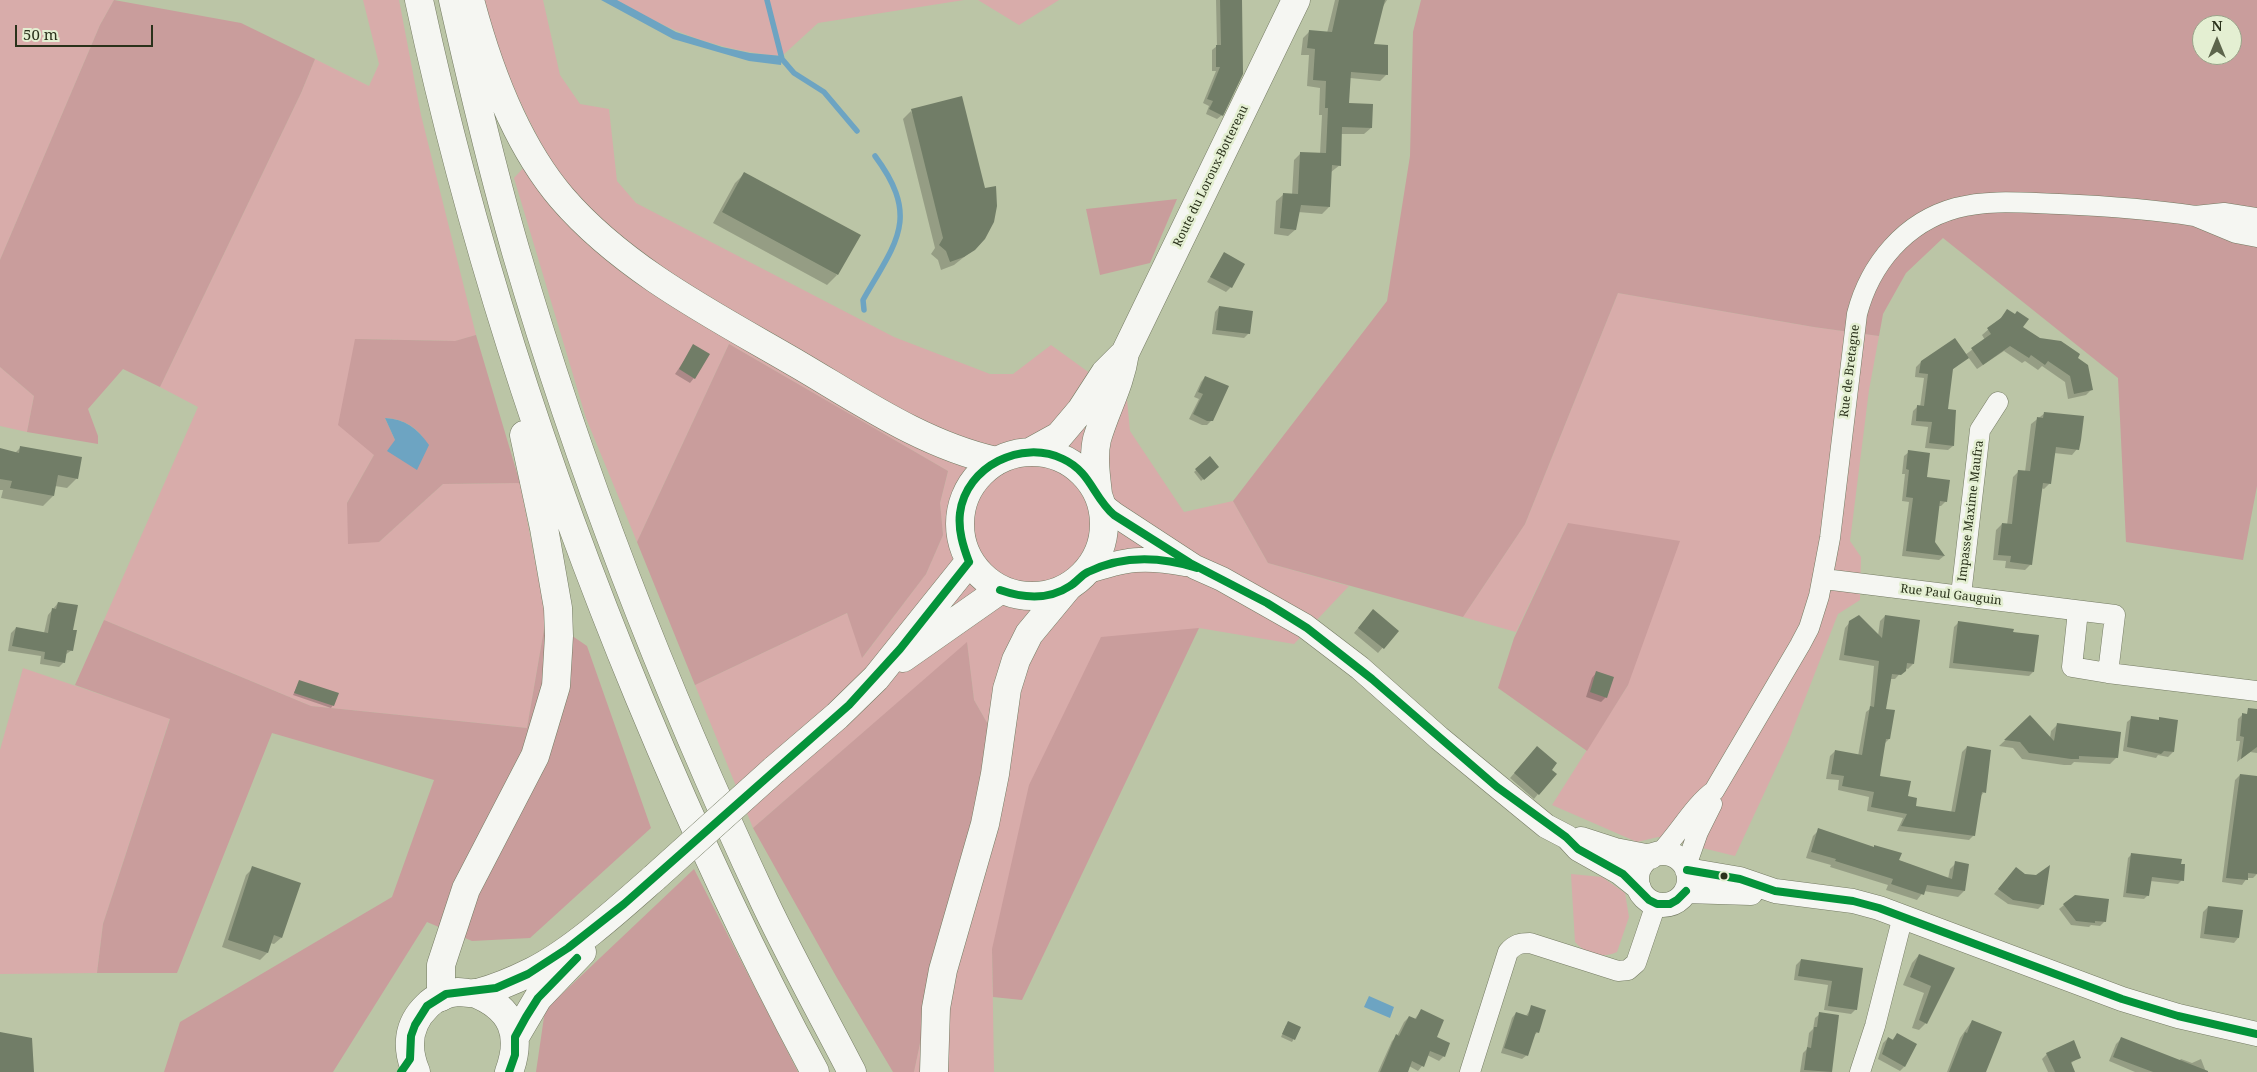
<!DOCTYPE html>
<style>
body{margin:0}
#map{position:relative;width:2257px;height:1072px;overflow:hidden;background:#bbc5a6;font-family:"Noto Serif",serif}
canvas{display:block}
.north{position:absolute;left:2192px;top:15px;width:50px;height:50px;box-sizing:border-box;background:#e4efd2;border:1px solid #9aa389;border-radius:50%;rotate:0deg;font-size:14px;font-weight:700;line-height:20px;text-align:center;color:#2a321b}
.north::after{content:'';display:block;margin:auto;width:18px;height:22px;background:#5d654c;clip-path:polygon(50% 0,100% 100%,50% 72%,0 100%)}
.scale{position:absolute;left:15px;top:25px;width:138px;height:22px;box-sizing:border-box;border:2px solid #2a321b;border-top:0;padding-left:6px;font-size:15px;line-height:18px;white-space:nowrap;color:#2a321b;-webkit-text-stroke:4px #e4efd2;paint-order:stroke}
</style>
<div id="map">
<canvas width="2257" height="1072"></canvas>
<div class="north">N</div>
<div class="scale">50 m</div>
</div>
<script>
const ctx = document.querySelector('canvas').getContext('2d');
ctx.lineJoin = 'round';
function fillPath(path, color) {
  ctx.fillStyle = color;
  ctx.fill(path, 'evenodd');
}
function trace(path, color, width, dash) {
  ctx.strokeStyle = color;
  ctx.lineWidth = width;
  ctx.lineCap = dash ? 'butt' : 'round';
  ctx.setLineDash(dash || []);
  ctx.stroke(path);
}
function label(font, color, halo, rows, align = 'center') {
  ctx.font = font + ' "Noto Serif",serif';
  ctx.lineWidth = 5;
  ctx.setLineDash([]);
  ctx.textBaseline = 'middle';
  ctx.strokeStyle = halo;
  ctx.fillStyle = color;
  for (const [text, x, y, turn = 0] of rows) {
    ctx.save();
    ctx.translate(x, y);
    ctx.rotate((+turn || 0) * Math.PI / 180);
    ctx.textAlign = isNaN(turn) ? turn : align;
    if (halo) ctx.strokeText(text, 0, 0);
    ctx.fillText(text, 0, 0);
    ctx.restore();
  }
}
fillPath(new Path2D(`
 M0,0H114L100,25L0,260Z
 M363,0H399L421,115L476,335L456,341L355,339L374,455L347,503L379,542L443,484L520,483L546,618L527,728L311,706L104,620L198,407L160,387L301,93L315,59L369,86L379,64Z
 M484,0H543L560,75L580,104L609,109L617,181L636,203L894,337L990,374H1013L1051,345L1127,400L1130,431L1184,512L1233,501L1268,563L1349,586L1294,644L1199,628L992,949L994,1072H914L949,903L990,728L974,700L967,643L753,828L695,685L847,613L863,657L926,574L943,535L940,503L948,471L729,344L637,542L586,418L514,178L543,147C518,101 496,51 484,0Z
 M617,0H964L818,23L782,56C720,51 670,32 617,0Z
 M978,0H1059L1019,25Z
 M1618,293L1814,327L1879,336L1869,390L1850,541L1861,557L1860,600L1838,614L1788,742L1735,856L1658,837L1637,842L1552,805L1628,685L1568,523L1516,632L1463,617L1525,524Z
 M0,367L34,396L27,432L0,426Z
 M23,668L170,718L103,924L97,973L0,974V750Z
 M1571,874L1602,877L1625,893L1629,917L1617,952C1601,959 1586,954 1575,942Z`), '#d8acaa');
fillPath(new Path2D(`
 M114,0L241,23L315,59L301,93L160,387L123,369L88,409L98,436V444L27,432L34,396L0,367V260L100,25Z
 M1421,0H2257V486L2243,560L2126,542L2118,378L1943,238L1906,273L1883,314L1879,336L1814,327L1618,293L1525,524L1463,617L1268,563L1233,501L1387,301L1410,156L1413,32ZM2202,25H2232V55H2202Z
 M1177,199L1150,263L1100,275L1086,209Z
 M476,335L520,483L443,484L379,542L348,544L347,503L374,455L338,425L355,339L455,341ZM385,418C405,419 418,428 428,445L395,440Z
 M729,344L948,471L940,503L943,535L926,574L862,658L847,613L695,685L637,542Z
 M1568,523L1680,541L1628,685L1587,751L1498,688L1514,638Z
 M546,618L587,646L651,828L530,938L472,941L427,922L333,1072H164L180,1022L392,897L434,780L272,733L177,973H97L103,924L170,719L75,685L104,620L311,706L527,728Z
 M1199,628L1022,1000L993,997L992,949L1029,785L1101,637Z
 M967,642L974,700L990,728L976,818L949,903L914,1072H893L837,978L753,828Z
 M694,869L798,1072H536L545,1010Z`), '#c99d9c');
fillPath(new Path2D(`
 M601,0H617L676,32L722,47L750,53L782,56L781,65L749,61L673,39Z
 M385,418C405,419 417,428 429,445L417,470L387,451L395,440Z
 M1369,996L1394,1007L1390,1018L1364,1007Z`), '#6da4c2');
fillPath(new Path2D(`
 M1216,0H1241L1222,115L1217,119L1206,114L1209,106L1203,103L1216,71H1212V50L1217,46Z
 M1335,0H1387L1382,8L1372,45L1387,74L1380,81L1350,78L1348,104L1371,128L1364,134H1341L1340,165L1331,172L1329,207L1322,214L1298,212L1295,230L1288,236L1274,234L1276,201L1283,195H1292L1294,160L1301,153L1320,154L1322,115H1319L1320,88L1307,86L1309,55H1301L1303,38L1309,32L1327,33Z
 M911,111L974,249L954,265L941,270L938,260L931,254L935,248L903,119Z
 M745,173L837,275L827,285L713,223L735,183Z
 M1224,254L1231,287L1226,292L1207,282Z
 M1219,307L1249,333L1244,338L1212,334L1215,312Z
 M2008,310L2021,327L2040,339L2076,358L2092,389L2086,395L2068,399L2065,382L2042,366L2038,370L2025,361L2022,363L2004,351L1977,369L1968,357L1952,370L1947,410L1953,446L1948,450L1925,448L1928,427L1911,425L1913,411L1918,406L1920,407L1924,378L1915,377L1916,367L1921,362L1965,355L1985,340L1982,335L1998,321Z
 M694,346V378L690,383L675,374Z
 M1205,377L1212,420L1207,425H1202L1189,419L1199,399L1194,397L1201,382Z
 M2045,413L2077,449L2072,455L2054,453L2050,483L2044,489L2041,488L2031,564L2025,570L2005,568L2006,561L1993,560L1996,530L2002,524L2007,525L2013,477L2019,471L2025,472L2031,424Z
 M21,447L77,478L67,488L55,486L53,496L43,506L1,498L3,490H0V449L15,453Z
 M1909,452L1926,478L1946,501L1941,506H1938L1934,542L1944,556L1939,560L1902,556L1909,502L1902,501L1905,474H1902L1904,456Z
 M1210,458L1218,467L1201,481L1194,472Z
 M58,603L72,631V650L65,655L64,662L59,667L40,664L41,656L8,651L11,633L16,628L44,633L48,615Z
 M1368,616L1397,631L1378,653L1354,633Z
 M1885,616L1913,664L1908,669L1905,668L1895,679H1890L1885,710L1889,739L1884,744L1878,777L1906,797L1915,807L1951,813L1962,752L1967,747L1984,792L1980,797L1974,835L1969,840L1897,831L1903,818L1867,811L1869,797L1838,790L1839,780L1826,779L1830,756L1835,751L1858,756L1866,712L1870,709L1874,666L1839,660L1845,628L1850,622L1878,636L1880,621Z
 M1959,622L2012,633L2033,672L2029,676L1949,668L1954,627Z
 M1596,673L1606,697L1601,702L1586,697L1592,678Z
 M299,682L333,705L331,708L293,695Z
 M2243,714L2257,716V753L2250,752L2237,762L2240,741H2236L2238,719Z
 M2030,717L2050,738L2051,731L2057,725L2117,757L2110,764L2074,762L2071,765H2064L2022,759L2013,748L1999,746Z
 M2132,718L2157,721L2160,719L2173,752L2168,757L2158,755L2156,758L2123,751L2127,722Z
 M1533,752L1538,794L1534,799L1510,778Z
 M2240,775L2257,777V874L2253,878H2247L2242,885L2222,882L2235,780Z
 M1819,830L1948,879L1950,869L1956,863L1964,891L1958,897L1924,891L1917,900L1886,890L1888,885L1830,867L1831,865L1806,858L1813,836Z
 M2132,854L2182,880L2178,884L2150,881L2148,895L2144,899L2123,897L2128,858Z
 M253,868L281,938L274,944L270,943L267,953L260,960L222,947L246,875Z
 M2012,873L2024,875L2043,904L2038,909L2008,904L1994,894Z
 M2064,905L2105,921L2100,926L2091,925L2089,927L2071,925L2059,909Z
 M2208,907L2238,938L2234,943L2200,938L2203,912Z
 M1919,955L1954,969L1926,1023L1919,1030L1912,1028L1924,993L1903,985L1912,963Z
 M1801,960L1862,969L1856,1009L1851,1014L1824,1010L1828,985L1794,980L1796,965Z
 M1532,1007L1538,1032L1533,1036L1527,1055L1522,1059L1501,1053L1512,1018L1516,1013L1526,1016Z
 M1421,1011L1444,1056L1439,1061L1427,1055L1422,1066L1418,1071L1409,1066L1406,1072H1378L1392,1041L1397,1036L1404,1022L1409,1017L1414,1020Z
 M1820,1014L1838,1016L1831,1072H1800L1803,1053L1807,1049L1809,1033L1813,1029L1815,1018Z
 M1972,1021L1985,1072H1947L1960,1038Z
 M1286,1025L1300,1028L1292,1042L1281,1037Z
 M1897,1035L1904,1067L1900,1071L1878,1059L1883,1043L1888,1038L1892,1040Z
 M2121,1039L2179,1061L2181,1059L2192,1063L2201,1059L2206,1072H2135L2109,1061L2116,1044Z
 M2047,1054L2079,1057L2070,1064L2072,1072H2048L2042,1059Z`), '#0003');
trace(new Path2D(`
 M767,0L782,59L794,73L824,92L857,131
 M864,310L863,300C896,242 921,218 875,156`), '#6da4c2', 5.5);
fillPath(new Path2D(`
 M1220,0H1242L1243,74L1223,116L1209,109L1213,101L1207,99L1220,67H1216V45H1221Z
 M1339,0H1385L1374,44L1388,45V75L1351,72L1349,103L1373,104L1372,128L1342,127L1341,166L1332,165L1330,207L1301,205L1296,230L1280,228L1283,193L1298,194L1300,152L1326,153L1328,108H1325L1326,81L1313,80L1315,49L1307,48L1309,30L1332,32Z
 M962,96L985,188L996,186L997,206L994,222L985,239L975,250L964,257L950,262L946,251L939,245L943,238L911,109Z
 M744,172L861,235L838,275L722,212Z
 M1224,252L1245,264L1232,288L1210,277Z
 M1219,306L1253,311L1250,334L1216,330Z
 M2007,309L2015,314L2017,311L2029,319L2023,327L2040,338L2061,341L2080,354L2078,358L2088,365L2093,390L2074,394L2070,376L2048,361L2045,365L2031,355L2029,358L2010,346L1983,365L1971,348L1991,334L1987,328L2001,318Z
 M1955,338L1969,358L1953,369L1948,409L1956,410L1954,446L1929,443L1932,422L1916,421L1917,405L1924,406L1928,374L1919,373L1921,361Z
 M693,344L710,354L695,379L679,369Z
 M1205,376L1229,386L1213,421H1207L1193,414L1203,394L1198,392Z
 M2044,412L2084,416L2081,440L2079,450L2056,447L2051,484L2043,483L2032,565L2010,562L2011,556L1998,555L2002,523L2012,524L2018,470L2030,471L2037,417L2043,418Z
 M20,446L82,457L78,479L58,475L54,496L10,488L12,481L0,479V448L19,453Z
 M1908,450L1930,453L1927,477L1950,480L1947,502L1940,501L1935,542L1945,556L1906,551L1913,498L1906,497L1909,470L1906,469Z
 M1210,456L1219,467L1204,480L1195,469Z
 M58,602L78,605L73,630H77L73,651L67,650L65,663L44,659L45,652L12,646L16,627L48,633L52,608L56,609Z
 M1373,609L1399,631L1384,649L1358,628Z
 M1859,615L1882,638L1885,615L1920,620L1914,664L1907,663L1906,671L1901,675L1892,674L1886,709L1895,710L1890,739H1886L1880,776L1911,781L1908,796L1917,798L1916,806L1955,812L1967,746L1991,750L1986,793L1982,792L1975,836L1901,826L1907,814L1871,807L1874,792L1842,786L1844,776L1831,774L1835,750L1862,755L1870,706L1874,707L1879,661L1844,655L1849,621Z
 M1958,621L2014,629L2013,632L2039,635L2034,672L1953,663Z
 M1596,671L1614,677L1607,698L1590,692Z
 M299,680L339,693L334,706L294,693Z
 M2248,708L2257,709V747L2241,759L2244,737L2240,736L2242,716V713L2247,714Z
 M2030,715L2054,741L2057,723L2121,732L2118,758L2079,756V759H2071L2029,753L2020,742L2004,740Z
 M2131,716L2159,720V717L2178,720L2174,752L2164,751L2161,754L2127,747Z
 M1537,746L1557,763L1552,770L1557,774L1539,795L1514,773Z
 M2240,774L2257,776V874L2248,873V880L2226,878Z
 M1818,828L1874,847V845L1902,853L1899,860L1952,879L1955,861L1969,864L1965,891L1927,885L1924,895L1891,884L1893,879L1835,861L1836,859L1811,852Z
 M2131,853L2182,859L2181,864H2185L2184,881L2152,877L2149,896L2126,893Z
 M2050,865L2044,905L2013,900L1998,889L2016,867L2025,874L2036,875Z
 M252,866L301,883L282,938L274,935L268,953L228,940Z
 M2075,895L2109,899L2106,922L2095,921V923L2076,921L2063,904Z
 M2208,906L2243,910L2239,938L2204,934Z
 M1919,954L1955,968L1927,1024L1919,1020L1931,986L1910,977Z
 M1801,959L1863,968L1857,1010L1828,1006L1832,981L1798,976Z
 M1531,1005L1546,1010L1539,1033L1536,1032L1528,1056L1504,1048L1516,1012L1528,1016Z
 M1421,1009L1444,1020L1437,1037L1450,1043L1445,1057L1430,1051L1424,1067L1412,1061L1408,1072H1380L1396,1034L1399,1036L1409,1016L1416,1019Z
 M1819,1012L1839,1015L1832,1072L1804,1070L1807,1047L1811,1048L1814,1027H1817Z
 M1972,1020L2002,1032L1986,1072H1949L1965,1032L1967,1033Z
 M1288,1021L1301,1027L1295,1040L1282,1034Z
 M0,1032L32,1038L34,1072H0Z
 M1897,1033L1917,1044L1905,1067L1882,1054L1888,1037L1893,1040Z
 M2121,1037L2208,1071V1072H2153L2113,1057Z
 M2074,1040L2081,1058L2071,1062L2075,1072H2055L2046,1053Z`), '#717d67');
const minor = new Path2D(`
 M2257,218L2224,213L2195,216L2236,233L2257,237
 M1824,579L2115,615L2108,673L2257,691
 M1961,595L1980,430L1998,402
 M2078,611L2072,667L2108,673
 M1659,854C1678,835 1694,805 1714,791L1800,645L1809,628L1819,596L1830,538L1857,314C1870,264 1905,222 1956,208C1988,199 2026,203 2059,204C2105,206 2150,209 2195,216
 M1686,866L1698,832L1712,804
 M1470,1072L1508,952C1515,944 1520,943 1530,943L1618,971L1628,970L1636,963L1656,904
 M1860,1072L1875,1026L1903,916`);
const tertiary = new Path2D(`
 M1101,504L1114,514L1195,567L1222,579L1305,626L1360,668L1439,738L1524,808L1546,826L1567,837L1578,849L1619,872L1639,888
 M1086,572C1126,559 1143,556 1185,564
 M1581,839L1615,850L1651,857
 M1637 879a26 26 0 1 1 52 0a26 26 0 1 1-52 0Z
 M1687,870L1740,879L1775,891L1853,901L1879,908L2122,999L2178,1016L2257,1034
 M1686,891L1751,893`);
const secondary = new Path2D(`
 M960 524a72 72 0 1 1 144 0a72 72 0 1 1-144 0Z
 M1030,452L1059,436L1081,410L1105,373L1122,356
 M1098,494C1096,476 1093,456 1097,439C1106,408 1120,386 1125,353L1296,0
 M903,658L1000,590
 M774,770L837,716L876,678L969,562
 M474,993C512,1008 523,1034 509,1072
 M515,1037L538,998L582,952
 M416,1072C406,1048 407,1025 427,1006C434,998 447,993 458,992C464,992 470,994 477,993C497,988 515,980 533,971C574,950 620,908 654,878`);
const trunk = new Path2D(`
 M419,0C470,238 546,472 639,697C692,825 749,950 815,1072
 M453,0C472,84 492,169 516,252C581,475 666,692 765,903C792,960 823,1016 852,1072
 M470,0C488,68 515,143 562,198C625,271 717,317 799,365C862,402 924,445 996,461
 M441,997V965L466,889L535,756L556,686L559,636L558,608L544,528L524,435
 M934,1072L936,1008L943,970L985,824L995,774L1007,689L1016,660L1029,634L1068,587`);
trace(minor, '#747b63', 21);
trace(tertiary, '#747b63', 25);
trace(secondary, '#747b63', 29);
trace(trunk, '#747b63', 29);
trace(minor, '#f5f6f2', 20);
trace(tertiary, '#f5f6f2', 24);
trace(secondary, '#f5f6f2', 28);
trace(trunk, '#f5f6f2', 28);
const secondaryBridge = new Path2D(`
 M654,878L774,770`);
trace(secondaryBridge, '#747b63', 29, []);
trace(secondaryBridge, '#f5f6f2', 28);
trace(new Path2D(`
 M969,562C963,546 958,530 960,513C966,466 1022,439 1063,459C1091,472 1093,497 1114,515L1190,563L1267,603L1307,628L1372,679L1497,787L1566,837L1578,849L1623,874L1649,900L1657,904H1670L1677,900L1686,891
 M1000,590C1023,598 1049,600 1070,586C1077,582 1081,575 1088,572C1123,555 1162,557 1197,568
 M1687,870L1740,879L1775,891L1853,901L1879,908L2122,999L2178,1016L2257,1034
 M401,1072L410,1059L411,1036L415,1025L427,1006L446,994L496,988L528,974L568,948L624,904L849,705L900,649L969,562
 M509,1072L515,1055V1037L526,1017L538,998L577,958`), '#04933a', 8);
for (const [x, y, r, color] of [
 [1724,876,4.5,"#2a321b"]
]) {
  const dot = new Path2D();
  dot.arc(x, y, r, 0, 2 * Math.PI);
  ctx.fillStyle = color;
  ctx.fill(dot);
  trace(dot, '#e4efd2', 2);
}
label('12px', '#2a321b', '#e4efd2', [
 ["Route du Loroux-Bottereau",1211,176,-64],
 ["Rue de Bretagne",1850,371,-83],
 ["Impasse Maxime Maufra",1971,511,-83],
 ["Rue Paul Gauguin",1951,595,7]
]);
</script>
